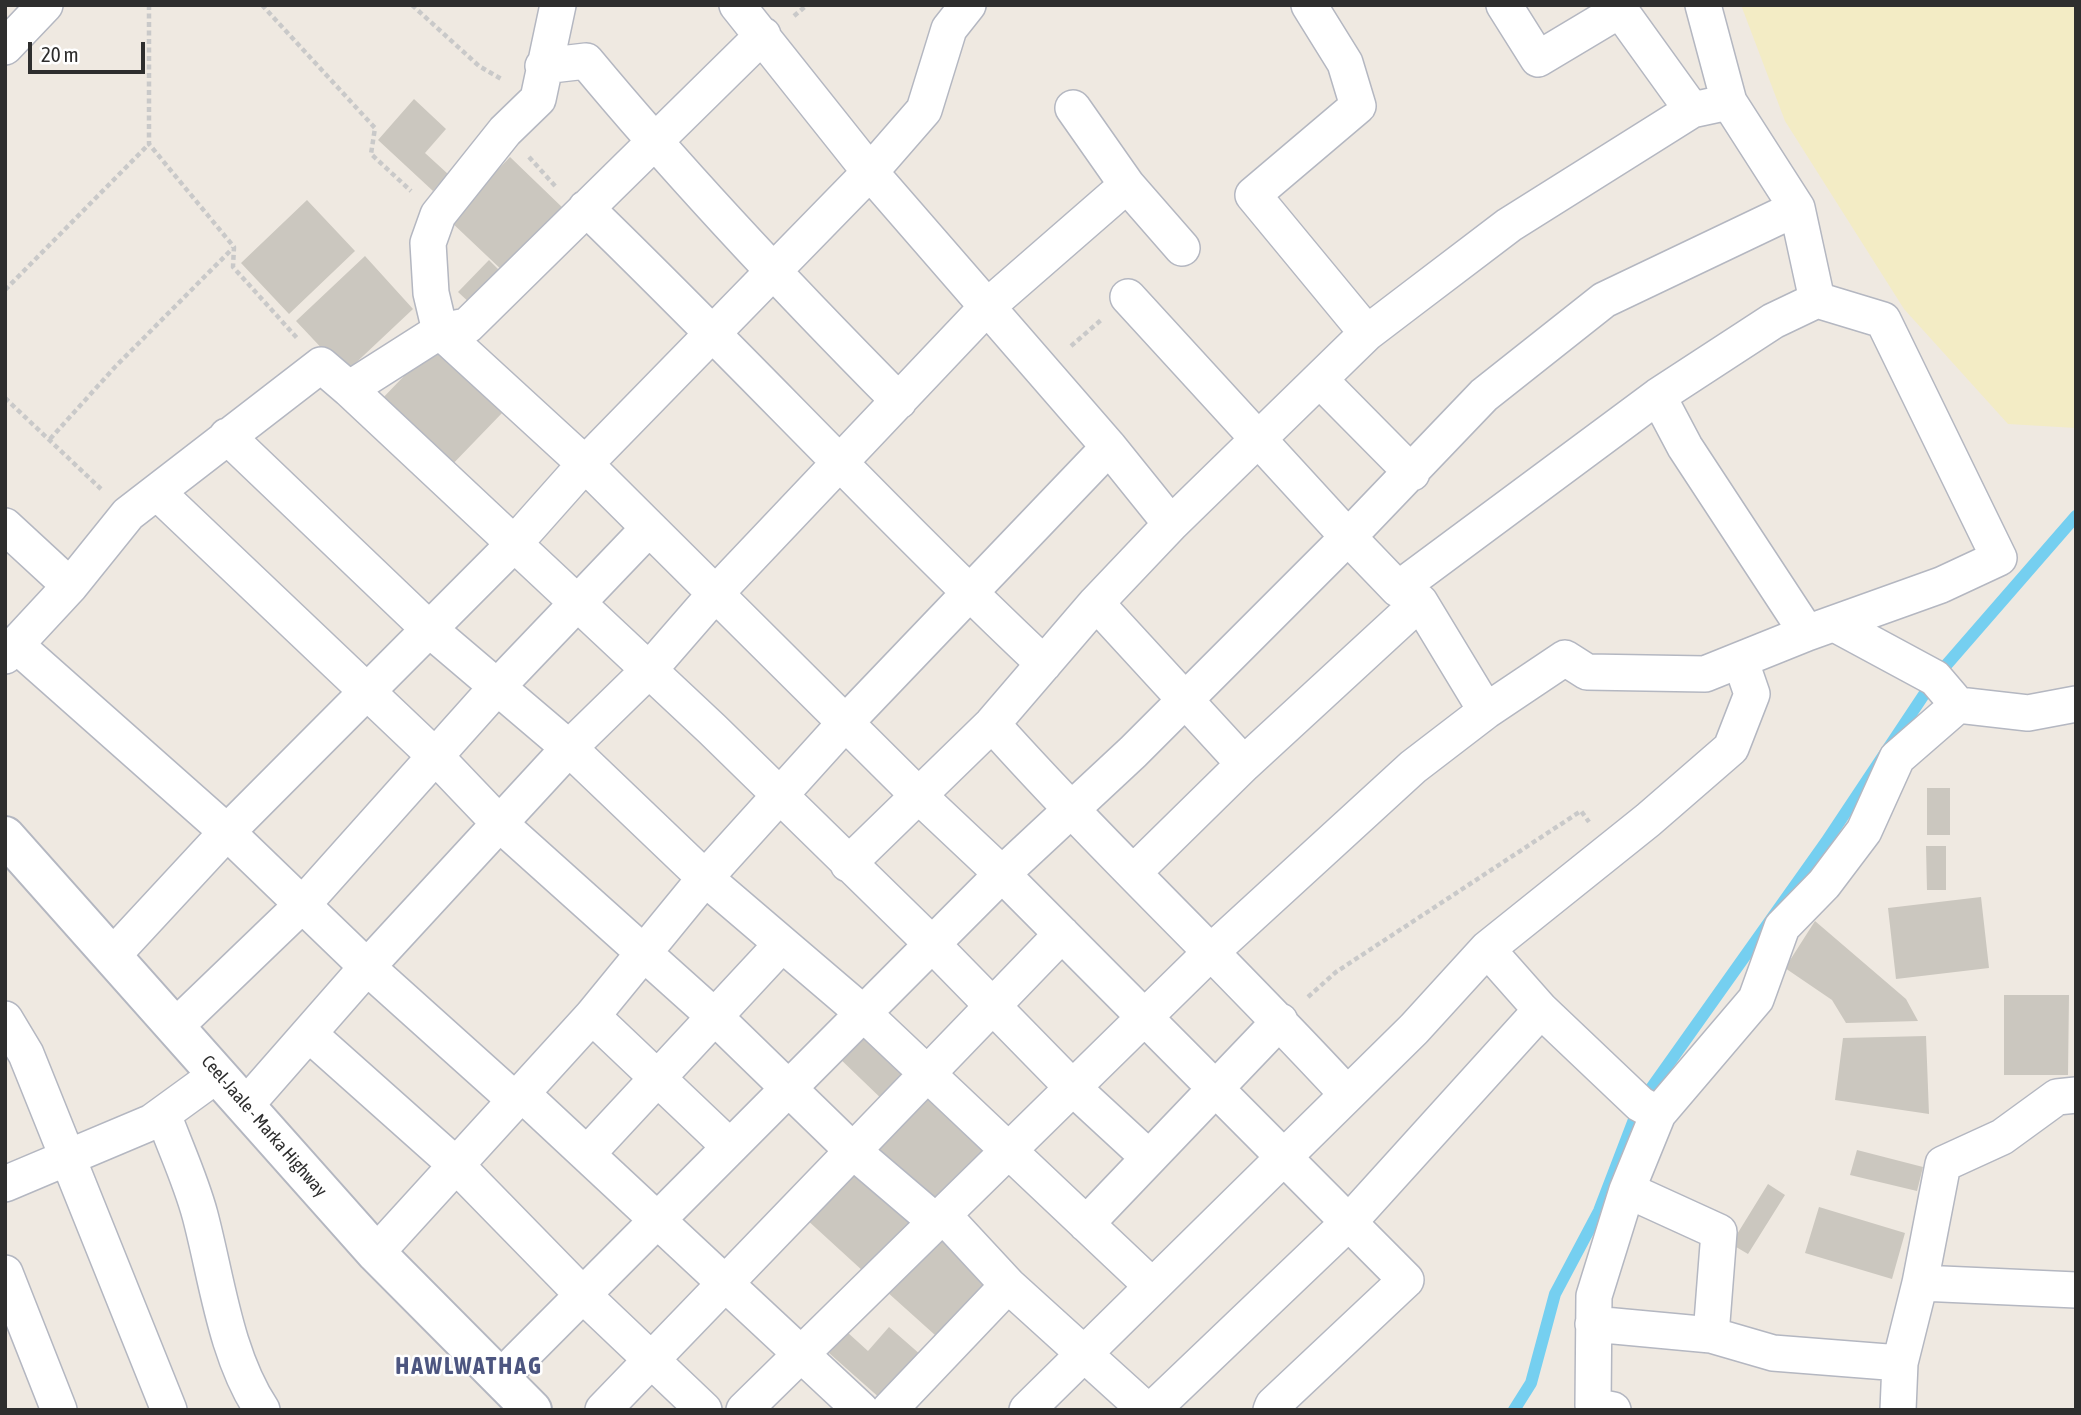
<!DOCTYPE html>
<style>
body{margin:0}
#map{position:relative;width:2081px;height:1415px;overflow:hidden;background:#efe9e1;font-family:"Asap Condensed",sans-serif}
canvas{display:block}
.frame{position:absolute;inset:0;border:7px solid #2e2e2e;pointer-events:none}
.scale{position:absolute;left:28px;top:42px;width:117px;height:32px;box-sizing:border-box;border:4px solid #2e2e2e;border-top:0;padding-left:9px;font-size:21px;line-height:24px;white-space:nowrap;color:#2e2e2e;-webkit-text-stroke:5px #fff;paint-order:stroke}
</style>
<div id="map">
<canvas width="2081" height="1415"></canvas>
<div class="frame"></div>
<div class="scale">20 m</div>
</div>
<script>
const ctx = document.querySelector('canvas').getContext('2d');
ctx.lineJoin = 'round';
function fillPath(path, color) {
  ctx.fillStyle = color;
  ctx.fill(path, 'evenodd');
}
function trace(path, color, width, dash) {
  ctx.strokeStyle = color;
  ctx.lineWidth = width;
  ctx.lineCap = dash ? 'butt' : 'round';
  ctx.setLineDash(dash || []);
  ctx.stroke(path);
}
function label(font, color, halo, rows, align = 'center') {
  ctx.font = font + ' "Asap Condensed",sans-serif';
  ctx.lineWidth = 5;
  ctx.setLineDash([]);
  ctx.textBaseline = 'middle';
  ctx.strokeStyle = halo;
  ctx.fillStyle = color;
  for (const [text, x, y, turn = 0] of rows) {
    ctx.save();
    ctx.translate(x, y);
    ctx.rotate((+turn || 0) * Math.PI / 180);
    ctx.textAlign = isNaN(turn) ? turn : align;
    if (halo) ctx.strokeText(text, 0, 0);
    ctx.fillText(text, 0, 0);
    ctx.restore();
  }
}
fillPath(new Path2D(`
 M1741,5H2076V428L2008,424L1904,309L1785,121Z`), '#f3ecc5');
trace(new Path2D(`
 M1514,1410L1531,1383L1555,1294L1599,1211L1640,1104L1826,842L1935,678L2076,516`), '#75cff0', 12);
fillPath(new Path2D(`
 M414,99L446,129L425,153L448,174L433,191L378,140Z
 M510,157L565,210L505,273L449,220Z
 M307,200L355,251L289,314L241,263Z
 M365,256L413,309L345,373L296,321Z
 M489,260L502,273L472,305L458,292Z
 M435,344L504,411L446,471L377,404Z
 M1927,788H1950V835H1927Z
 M1926,846H1946V890H1927Z
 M1981,897L1989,968L1896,979L1888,908Z
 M1815,921L1906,999L1918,1021L1846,1023L1832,1000L1785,968Z
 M2004,995H2069L2068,1075H2004Z
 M866,1023L918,1074L888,1105L835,1054Z
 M1926,1036L1929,1114L1835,1100L1843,1038Z
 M926,1090L986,1148L926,1209L867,1151Z
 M1857,1150L1923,1167L1917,1191L1850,1175Z
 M858,1162L916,1215L864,1272L805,1218Z
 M1768,1184L1785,1195L1748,1254L1731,1244Z
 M1819,1207L1905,1233L1892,1279L1805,1253Z
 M935,1235L995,1289L945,1344L886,1291Z
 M889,1327L921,1355L882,1400L829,1353L847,1332L868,1351Z`), '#cbc7bf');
const street = new Path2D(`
 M558,5L538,99L505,131L438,215L428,243L431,293L440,331L585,464L917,794L1002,874L1406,1280L1273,1405L1271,1410
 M737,5L870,172L1109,447
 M1309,5L1345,63L1358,106L1253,195L1367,333
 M1504,5L1538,59L1620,10L1692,110
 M1703,5L1729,102
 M5,47L45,5
 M543,66L586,61C685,180 790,291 899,401
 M1073,108L1127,185L1182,248
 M586,208C741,358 887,516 1044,664
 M1128,297L1348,537L1398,589L1417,600
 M1320,380L1412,473
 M349,389L712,729L932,944L1072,1087L1149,1158
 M1658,396L1685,447L1807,633
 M227,436L429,629L569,748L705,878L863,1013L1152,1286
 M157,492L436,757L500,824L714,1016L853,1151L935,1221
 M5,526L70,586
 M1096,603L1244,764
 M1835,624L1935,678L1958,705L2028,713L2076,704
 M16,645L227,832L367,967L515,1100
 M5,656L70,586L128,514L321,365L349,389L440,331L467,326L763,35
 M992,724C1106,851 1231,968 1347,1094
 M848,864L992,724L1096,603L1171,524
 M1133,873L1244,764L1420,602L1486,711
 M1487,949L1541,1010L1640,1104L1658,1114
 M113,955L227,832L513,545L585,464L870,172L924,110L949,29L968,5
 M592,1016L730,1147
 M5,1019L26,1054L169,1410
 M176,1026L304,903L497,687L649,528
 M309,1034L456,1165L583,1295L704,1410
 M521,1093L861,1410
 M246,1105L367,967L569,748L649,670L716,593L988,306L1127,185
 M163,1114C175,1147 191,1181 200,1215C217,1279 225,1354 262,1410
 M587,1154L782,944
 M5,1184L152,1122L218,1074
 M1627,1190L1719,1232L1711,1335
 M943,1215L1008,1285L1146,1410
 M1086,1224L1280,1021
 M376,1253L592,1016L705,878L846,722L1109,447L1171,524L1367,333L1409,301L1509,225L1692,110L1729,102L1797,208L1817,300L1773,321L1658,396L1398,589
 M5,1273L59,1410
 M1920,1283L2076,1290
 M1593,1324L1711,1335L1773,1353L1900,1363
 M500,1378L1002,874L1133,752L1348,537L1484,395L1604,300L1797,208
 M603,1410L1062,934
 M744,1410L1212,951L1413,767L1486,711L1565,658L1587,672L1705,674L1807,633L1941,585L1999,558L1883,320L1817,300
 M889,1410L1008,1285
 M1027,1410L1414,1029L1487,949L1648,820L1731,748L1752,694L1741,662
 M1152,1410L1349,1222L1541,1010
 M1613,1410L1593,1406L1594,1296L1627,1190L1658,1114L1756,999L1782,927L1824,884L1864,831L1897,758L1958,705
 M1898,1410L1900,1363L1920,1283L1943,1164L2002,1137L2057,1097L2076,1095`);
const secondary = new Path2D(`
 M5,836L376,1253L532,1410`);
trace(street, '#b4b7c1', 38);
trace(secondary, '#b4b7c1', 42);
trace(new Path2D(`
 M149,5V144L234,247L233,267L297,338
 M262,5L375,128L371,154L411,191
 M412,5L479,66L503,80
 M794,16L807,5
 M529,157L556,187
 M5,290L149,144
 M1071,346L1101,320
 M5,398L101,489
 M50,439L115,367L233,248
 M1308,997L1336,972L1581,811L1589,822`), '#c9c9c9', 4.5, [5, 3.5]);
trace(street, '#fff', 35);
trace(secondary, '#fff', 38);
label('18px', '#2e2e2e', '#fff', [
 ["Ceel-Jaale - Marka Highway",264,1126,49]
]);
ctx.letterSpacing = '2px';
label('bold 24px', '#4d5680', '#fff', [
 ["HAWLWATHAG",469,1366]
]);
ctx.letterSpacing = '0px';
</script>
